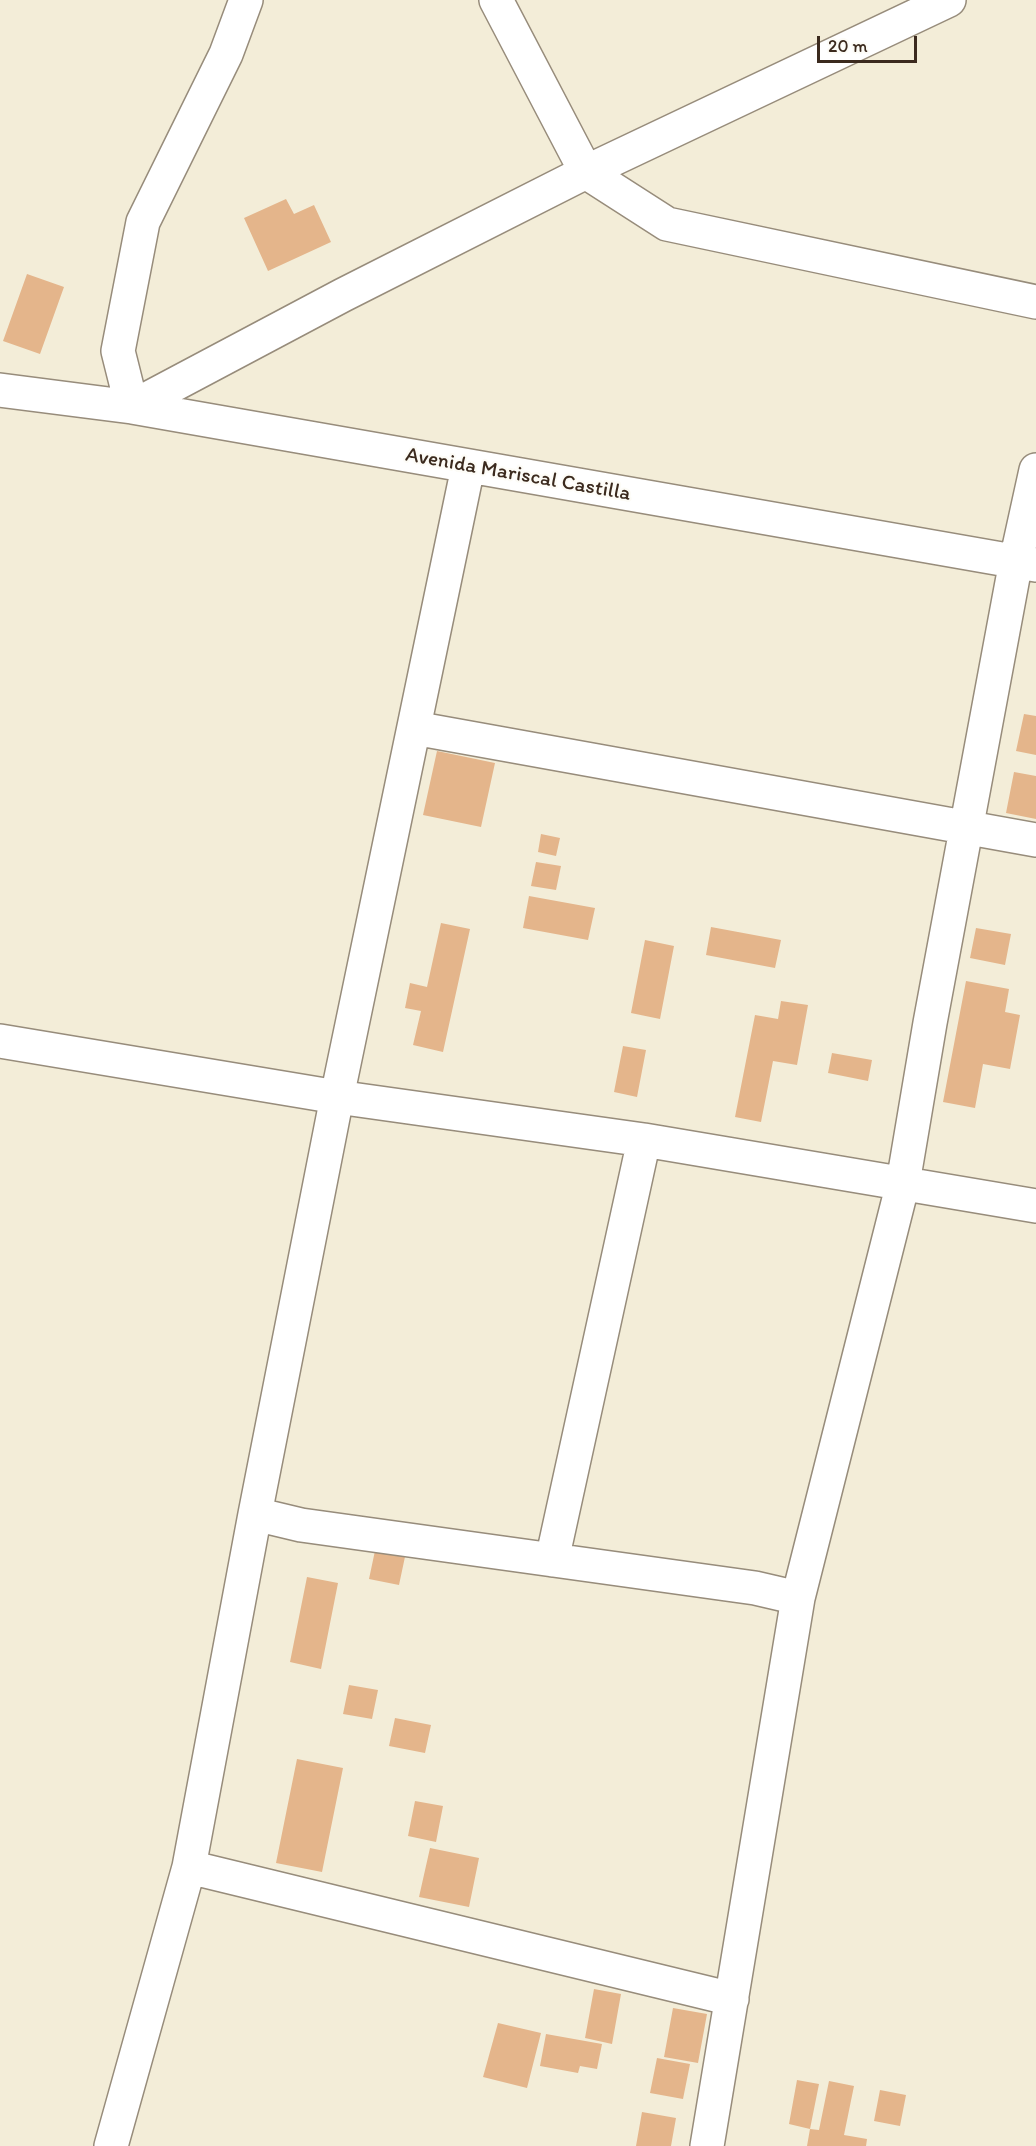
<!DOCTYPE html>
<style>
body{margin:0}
#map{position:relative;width:1036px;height:2146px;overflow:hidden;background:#f3edd8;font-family:Itim,sans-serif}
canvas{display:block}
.scale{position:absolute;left:817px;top:36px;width:100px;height:27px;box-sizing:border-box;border:3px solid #3b2a1e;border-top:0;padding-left:8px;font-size:18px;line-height:21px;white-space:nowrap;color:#3b2a1e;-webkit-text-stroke:4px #fdfcf7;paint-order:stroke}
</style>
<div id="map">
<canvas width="1036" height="2146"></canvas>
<div class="scale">20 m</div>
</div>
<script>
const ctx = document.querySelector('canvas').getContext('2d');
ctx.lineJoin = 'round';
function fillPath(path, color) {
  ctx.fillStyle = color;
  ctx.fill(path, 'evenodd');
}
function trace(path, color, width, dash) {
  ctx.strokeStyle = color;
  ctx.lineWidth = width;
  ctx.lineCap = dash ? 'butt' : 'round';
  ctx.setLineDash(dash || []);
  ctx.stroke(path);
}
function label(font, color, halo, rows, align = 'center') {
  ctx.font = font + ' Itim,sans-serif';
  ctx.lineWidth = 4.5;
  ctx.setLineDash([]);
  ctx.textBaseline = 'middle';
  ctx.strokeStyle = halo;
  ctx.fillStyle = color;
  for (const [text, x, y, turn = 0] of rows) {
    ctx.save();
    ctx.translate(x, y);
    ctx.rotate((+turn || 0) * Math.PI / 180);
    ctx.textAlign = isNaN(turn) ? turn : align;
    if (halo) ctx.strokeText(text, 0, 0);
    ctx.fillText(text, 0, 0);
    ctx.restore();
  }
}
fillPath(new Path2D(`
 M286,199L294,214L314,205L331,242L268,271L244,218Z
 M27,274L64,287L40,354L3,341Z
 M1024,714L1036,716V755L1016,751Z
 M437,751L495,763L481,827L423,815Z
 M1014,772L1036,776V819L1006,813Z
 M541,834L560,838L556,856L538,852Z
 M536,862L561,866L556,890L531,886Z
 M529,896L595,908L588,940L523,928Z
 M441,923L470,929L443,1052L413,1045L421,1011L405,1008L410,983L427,987Z
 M711,927L781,940L775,968L706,955Z
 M976,928L1011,934L1005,965L970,958Z
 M645,940L674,946L660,1019L631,1013Z
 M966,981L1009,989L1005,1012L1020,1015L1010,1069L983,1064L975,1108L943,1102Z
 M781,1001L808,1005L797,1065L773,1061L761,1122L735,1117L755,1015L778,1019Z
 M623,1046L646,1050L637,1097L614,1092Z
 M832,1053L872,1060L868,1081L828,1073Z
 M376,1546L406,1552L399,1585L369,1579Z
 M307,1577L338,1583L321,1669L290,1662Z
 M349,1685L378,1690L372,1719L343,1714Z
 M395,1718L431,1725L425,1753L389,1746Z
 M297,1759L343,1768L322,1872L276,1863Z
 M415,1801L443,1806L436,1842L408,1836Z
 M430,1848L479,1858L469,1907L419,1897Z
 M594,1989L621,1994L612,2044L585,2038Z
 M673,2008L707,2014L698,2063L664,2057Z
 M498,2023L541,2033L527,2088L483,2077Z
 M546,2034L602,2044L597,2069L580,2066L578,2073L540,2066Z
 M657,2058L690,2064L683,2099L650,2093Z
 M797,2080L819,2084L810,2129L819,2130L829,2081L854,2086L844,2135L867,2139L866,2146H807L810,2129L789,2124Z
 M880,2090L906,2095L900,2126L874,2121Z
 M642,2112L676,2118L671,2146H636Z`), '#e4b58b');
const minor = new Path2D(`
 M246,0L226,54L143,222L118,351L132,407L343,295L586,172L949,0
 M496,0L586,172L667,224L1036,302
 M0,390L132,407L1036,565
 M414,728L1036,840
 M0,1041L337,1097L644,1140L1036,1206
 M255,1514L301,1525L755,1588L798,1598
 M552,1560L644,1140
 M189,1867L732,1999
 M111,2146L189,1867L255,1514L337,1097L468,467
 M707,2146L798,1598L903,1183L930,1023L1016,561L1036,470`);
trace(minor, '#978c7b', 36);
trace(minor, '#fff', 33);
label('21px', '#3b2a1e', '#fdfcf7', [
 ["Avenida Mariscal Castilla",518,475,10]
]);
</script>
